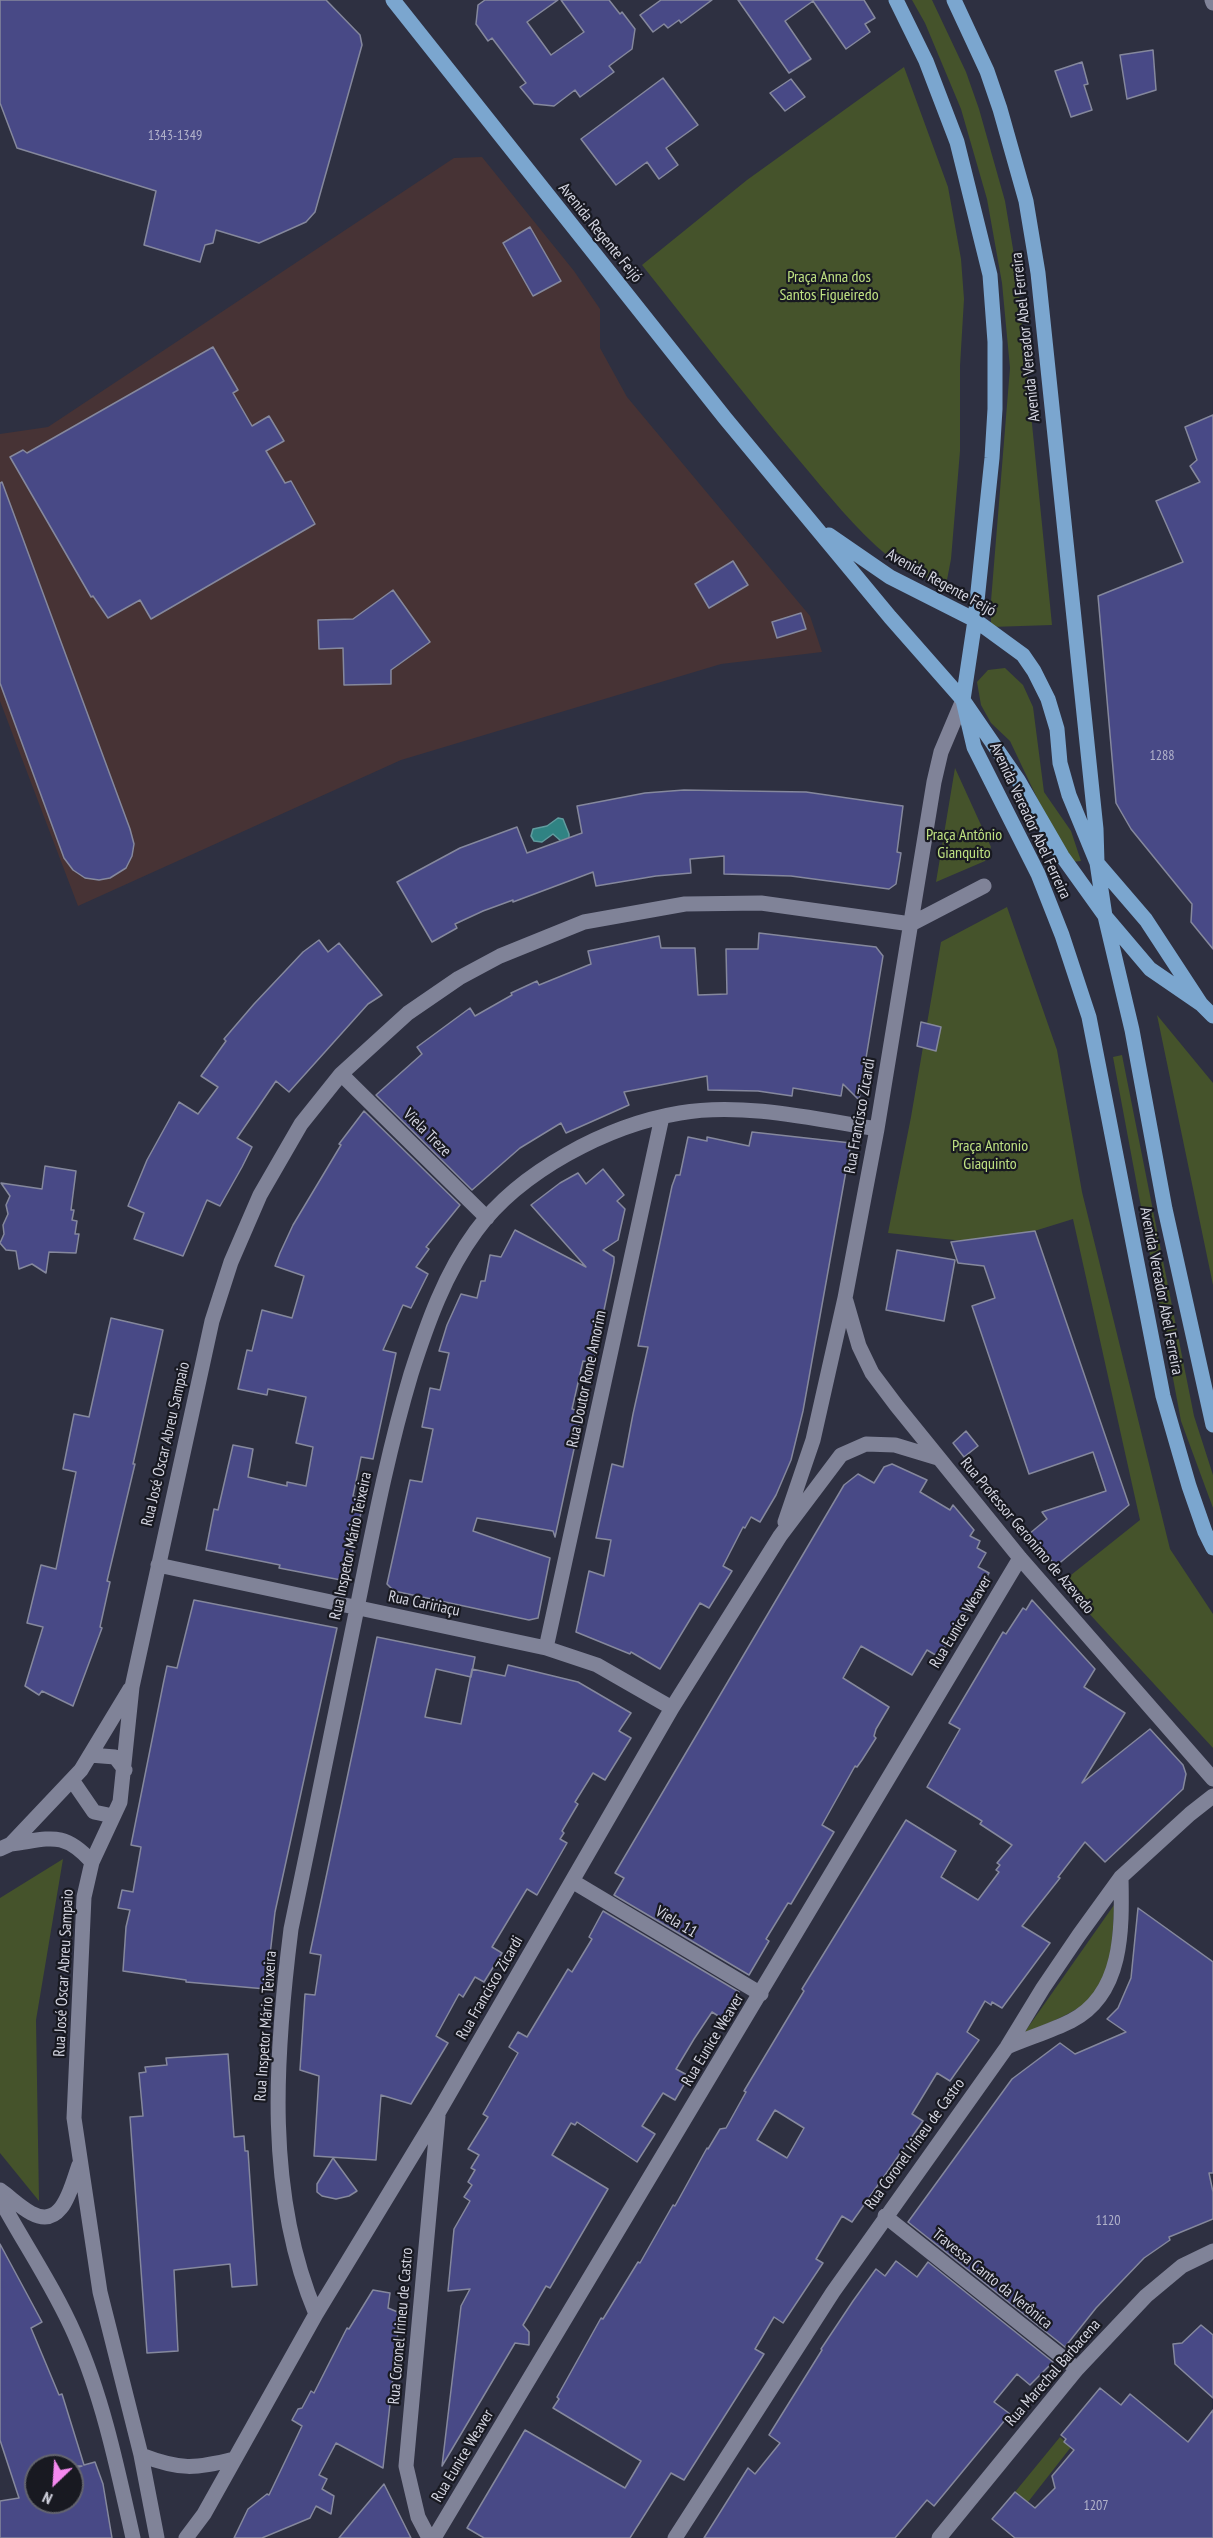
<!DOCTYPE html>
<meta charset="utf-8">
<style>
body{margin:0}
#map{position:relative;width:1213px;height:2538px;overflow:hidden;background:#2e3041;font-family:"PT Sans Narrow",sans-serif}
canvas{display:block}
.north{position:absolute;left:24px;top:2454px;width:60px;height:60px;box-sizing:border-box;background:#181921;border:2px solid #63646e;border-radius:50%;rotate:205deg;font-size:16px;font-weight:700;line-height:24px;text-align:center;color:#d4d5e1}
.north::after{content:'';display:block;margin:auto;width:21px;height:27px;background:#f589ef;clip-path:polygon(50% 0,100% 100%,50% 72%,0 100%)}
</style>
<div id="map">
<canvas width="1213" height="2538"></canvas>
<div class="north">N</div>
</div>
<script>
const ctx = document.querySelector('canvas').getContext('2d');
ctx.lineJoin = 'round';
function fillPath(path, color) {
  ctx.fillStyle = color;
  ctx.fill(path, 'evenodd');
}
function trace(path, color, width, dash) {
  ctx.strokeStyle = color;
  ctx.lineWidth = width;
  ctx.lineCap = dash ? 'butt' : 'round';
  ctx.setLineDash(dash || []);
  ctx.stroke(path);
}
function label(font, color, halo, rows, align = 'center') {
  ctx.font = font + ' "PT Sans Narrow",sans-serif';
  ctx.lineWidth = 4.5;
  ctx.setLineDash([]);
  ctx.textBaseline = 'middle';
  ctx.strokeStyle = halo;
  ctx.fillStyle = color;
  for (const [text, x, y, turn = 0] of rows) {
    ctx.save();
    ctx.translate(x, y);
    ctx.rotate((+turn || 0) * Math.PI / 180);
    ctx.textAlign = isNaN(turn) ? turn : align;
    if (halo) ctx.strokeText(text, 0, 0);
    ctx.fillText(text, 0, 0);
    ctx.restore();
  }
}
fillPath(new Path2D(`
 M482,157L574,271L600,309V348L627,397L810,616L822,652L721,664L401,760L78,906L0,701V434L48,427L454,158Z`), '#473335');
fillPath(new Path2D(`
 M912,0H932L966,72L979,109L1005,201L1017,273L1052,625L991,627V601L1010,368L1002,283L987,199L961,109L925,23Z
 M904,67L948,187L961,259L964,299L960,366V451L951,559L947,580C927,582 903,569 889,557C855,529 827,493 799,460C745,396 694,330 642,265L747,180Z
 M1005,668L1023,685L1033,707L1044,792L1071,831L1081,861L1071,862L1057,840L1010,741L991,723L981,705L977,682L988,670Z
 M955,768L991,847L985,861L936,882Z
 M1007,907L1057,1050L1082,1192L1170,1549L1213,1614V1748L1061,1583L1140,1520L1073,1219L1015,1237L964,1241L888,1233L911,1117L941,942Z
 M1157,1015L1213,1083V1285Z
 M1122,1055L1194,1416L1213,1475V1508L1181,1421L1113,1057Z
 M63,1859L36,2020L39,2201L0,2153V1898Z
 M1114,1905C1113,1938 1112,1983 1083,2005C1065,2017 1044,2025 1024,2033Z
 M1060,2437L1071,2447L1028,2502L1015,2492Z`), '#45532b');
const water = new Path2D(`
 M558,818L563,819L569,834V839L561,841L553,834L542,842L534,841L531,836L533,829L547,826Z`);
fillPath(water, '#308383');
trace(water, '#619c9f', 1.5);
const building = new Path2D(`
 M0,0H326L360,35L362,45L315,212L306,222L259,243L216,230L213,243L205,245L200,262L144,245L156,191L17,148L0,103Z
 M485,0H558L527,22L551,55L584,32L561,0H609L620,14L622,12L635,29L632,49L609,66L614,72L580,97L575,90L554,106L534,104L520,87L526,83L492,38L488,41L476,24L478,5Z
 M661,0H712L681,23L679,20L668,28L664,24L653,32L640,15Z
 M738,0H864L875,18L865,24L870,32L846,49L813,1L785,21L811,59L789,73Z
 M1153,50L1156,90L1127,99L1120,55Z
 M1082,62L1088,84L1084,85L1092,110L1071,117L1055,71Z
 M663,78L698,125L666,148L678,165L659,179L647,162L616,185L581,139Z
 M791,79L805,97L785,111L770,93Z
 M530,227L561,281L533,296L503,243Z
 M213,347L238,390L233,393L252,426L269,416L284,441L266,451L285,483L291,481L315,524L151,619L140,600L108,618L93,596L91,597L10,457L23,450L27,453Z
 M1213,415V949L1191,922L1192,904L1131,829L1116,803L1098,596L1183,562L1156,501L1200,482L1190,466L1197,460L1185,427Z
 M2,482L130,829L134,844L132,856L126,868L110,878L99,880L85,878L73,870L64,858L0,683V483Z
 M733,561L748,585L709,608L695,584Z
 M393,590L430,642L391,670V684L344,685L343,648L319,649L318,620L353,619Z
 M801,613L806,629L777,638L772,622Z
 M684,790L806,792L903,806L897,852L901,853L896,884L889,889L791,876L724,874V856L690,859L691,873L656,876L596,886L593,872L513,902V900L483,911L455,924L457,928L432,942L397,882L460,848L517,827L527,853L582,833L577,806L645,793Z
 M759,933L876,947L883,956L859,1100L843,1084L841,1096L793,1088L792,1096L758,1091L708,1090L707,1076L624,1092L629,1105L566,1133L561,1123L520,1148L472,1190L376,1095L422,1054L417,1047L470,1008L475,1016L512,995L511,993L537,981L539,985L591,964L588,951L659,936L661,948H695L698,995L727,994L726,949H758Z
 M319,940L328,952L339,943L382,995L368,1004L289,1092L276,1081L237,1138L252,1147L242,1167L220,1206L207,1200L183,1256L134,1239L144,1213L128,1206L147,1160L179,1102L198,1114L218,1087L201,1076L226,1041L224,1039L254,1004L303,952Z
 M921,1022L941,1027L936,1051L917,1046Z
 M364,1111L460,1205L426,1247L429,1249L416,1267L428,1274L411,1308L403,1305L383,1350L396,1353L373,1459L361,1457L353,1496L364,1499L346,1581L279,1568L280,1565L206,1550L214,1509L218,1510L233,1445L253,1449L248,1477L287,1486V1482L306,1486L313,1447L296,1443L306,1397L268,1389L267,1395L238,1389L247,1350L252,1351L262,1310L292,1318L304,1276L275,1266L280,1253L293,1225L341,1145L339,1144Z
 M752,1132L851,1143L803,1411L791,1460L776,1495L760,1522L751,1517L745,1528L743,1527L723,1566L732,1571L709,1608L700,1603L660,1669L631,1652L630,1654L576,1632L589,1571L604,1576L611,1540L596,1538L612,1464L623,1467L633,1414L648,1347L638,1346L672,1186L676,1175H680L688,1137L707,1141V1137L749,1146Z
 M45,1166L76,1171L71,1210H74L72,1220L77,1221L75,1234H79L76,1253L49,1252L46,1273L32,1264L19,1269L16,1251L6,1250L0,1243L4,1234L3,1225L8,1214L6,1205L10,1196L1,1183L42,1189Z
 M603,1169L624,1195L617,1201L625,1209L618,1240L603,1250L614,1257V1262L593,1363L583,1361L572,1409L582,1412L555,1537L553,1531L477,1518L473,1531L550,1558L538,1618L529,1620L394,1591L387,1584L410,1480L422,1482L433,1429L422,1427L430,1388L440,1390L449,1353L439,1351L447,1325L461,1294L477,1298L481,1281H485L490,1255L501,1257L515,1230L586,1267L531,1205L560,1183L578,1173L586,1184Z
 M1035,1231L1129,1505L1056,1566L1029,1534L1047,1519L1042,1512L1106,1491L1093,1452L1029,1474L972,1306L995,1298L984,1266L958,1263L951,1242Z
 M897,1250L955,1260L944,1321L886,1310Z
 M111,1318L163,1330L133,1464H135L107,1581L110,1582L100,1627L102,1628L73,1706L42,1691L39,1695L25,1686L43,1627L27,1623L41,1565L56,1569L76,1472L63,1469L74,1414L89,1417Z
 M966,1431L978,1446L964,1457L953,1443Z
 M892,1464L927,1480L920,1492L950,1510L953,1505L974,1530L970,1536L980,1541L977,1548L986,1553L978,1567L989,1573L939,1657L927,1650L912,1675L861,1646L843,1678L889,1707L876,1729L874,1736L876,1738L862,1760L857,1767L855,1766L822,1825L834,1832L791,1904L788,1903L766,1939L769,1941L749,1975L614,1895L624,1878L615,1873L844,1485L858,1474L874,1483L884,1467Z
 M194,1600L337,1628L275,1912L266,1989L186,1982V1980L123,1971L126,1927L130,1910L118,1908L122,1890L133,1892L141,1847L131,1845L163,1685L167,1666L177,1668Z
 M1032,1600L1095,1669L1084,1687L1125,1713L1082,1783L1150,1729L1183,1765L1186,1774L1183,1789L1105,1862L1085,1842L1058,1877L1060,1878L1022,1926L1050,1943L1002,2008L992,2002L991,2005L985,2001L967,2032L979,2040L950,2081L937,2073L912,2114L923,2121L852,2222L842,2216L816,2259L823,2263L783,2323L774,2317L755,2349L764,2354L684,2480L671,2473L630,2538H484L467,2528L525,2430L625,2488L641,2461L553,2408L559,2399L557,2397L601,2318L603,2319L638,2262L640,2263L673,2205L675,2206L707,2148L708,2149L720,2129L726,2128L746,2092L744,2091L804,1991L802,1989L906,1820L956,1851L941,1877L978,1900L999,1872L996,1870L1000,1865L997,1863L1012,1845L980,1824L982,1821L927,1787L960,1729L949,1723L1003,1632L1006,1634L1023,1608L1026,1610ZM775,2110L804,2128L787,2158L757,2140Z
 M377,1637L475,1657L471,1677L436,1669L425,1717L461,1724L472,1669L505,1676L508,1665L578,1682L631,1713L619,1731L631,1738L605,1780L593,1773L575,1802L578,1804L562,1831L564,1833L560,1839L567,1843L537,1895L527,1889L492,1947L502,1953L484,1982L475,1977L463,1997L459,1994L436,2036L448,2043L411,2104L381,2095L376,2160L314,2156L319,2076L300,2070L305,1994L315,1995L321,1955L310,1953Z
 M1138,1908L1213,1962V2173H1209L1213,2192V2219L1169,2237L1170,2240L1144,2258L1096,2308L1065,2347L908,2222L1012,2079L1060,2043L1075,2054L1126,2032L1107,2019L1118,2008L1131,1978Z
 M603,1911L739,1992L723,2019L712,2012L694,2039L676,2069L689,2076L675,2100L663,2093L642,2126L655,2134L637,2162L577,2122L575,2125L571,2123L552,2155L608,2189L550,2288L546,2286L523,2325L529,2332V2345L515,2343L442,2466L461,2306L470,2289L448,2291L454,2229L470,2201L464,2197L472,2185L468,2182L475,2170L471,2168L479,2155L468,2149L488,2117L483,2114L518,2053L509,2047L518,2032L527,2037L568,1969L572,1972L592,1939L589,1937Z
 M228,2054L234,2137L244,2136L245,2151H248L257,2285L232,2287L230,2264L174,2270L178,2351L147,2353L130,2117L143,2116L139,2073L146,2072L145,2067L167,2065L166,2058Z
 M333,2158L357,2191L349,2196L336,2199L322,2196L317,2192V2184Z
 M0,2244L42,2322L31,2328L59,2395L62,2394L84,2465L95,2462L103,2484L112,2538H0V2501L19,2498L0,2440ZM36,2466H82L72,2469V2502H36Z
 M896,2261L917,2277L928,2262L1053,2362L1030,2385L1017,2374L994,2402L1010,2414L934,2506L927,2500L895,2538H704L748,2468L755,2474L780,2443L769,2435L822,2350L821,2349L853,2301L876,2269L885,2276Z
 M373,2290L390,2293L388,2308L400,2313L383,2468L336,2443L319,2475L327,2479L322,2489L334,2496L331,2514L316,2506L310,2518L262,2538H234L248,2509L267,2494L269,2495L302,2426L292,2420L298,2409L302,2408L311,2391L314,2393L347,2328L349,2329Z
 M1201,2325L1213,2335V2398L1175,2364L1173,2344L1182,2343Z
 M1100,2388L1121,2405L1130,2394L1188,2442L1213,2410V2538H1015L992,2519L1015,2492L1035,2508L1055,2488L1052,2476L1074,2450L1064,2442L1066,2439L1061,2435Z
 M384,2484L411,2538H339L357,2516Z`);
fillPath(building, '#484986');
trace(building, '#85889d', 1.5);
trace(new Path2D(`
 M1212,0L1213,3
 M341,1074L487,1218
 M846,1301L859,1346L872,1373L896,1405L1020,1558L1213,1779
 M785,1522L813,1440L845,1298L877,1129L934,782L941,752L963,700
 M158,1565L546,1648L597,1665L672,1708
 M546,1648L662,1117
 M90,1755L115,1757L125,1770
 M72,1780L94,1812L113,1816
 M11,1844C50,1839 63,1830 92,1862
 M0,1849L11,1844L81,1770L130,1689
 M572,1881L761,1994
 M1007,2047C1028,2038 1051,2031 1071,2021C1124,1994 1122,1928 1121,1877
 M0,2190C10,2197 20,2207 31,2213C63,2230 71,2187 79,2165
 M0,2199C25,2245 54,2287 75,2335C103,2398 118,2471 133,2538
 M885,2216L1077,2369
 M316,2314C265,2193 275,2056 291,1929C313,1822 336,1715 357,1608C373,1529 388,1451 411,1374C427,1324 445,1273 476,1231C520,1171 608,1125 680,1113C742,1102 815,1119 877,1129
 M141,2455C180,2470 195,2469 234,2459
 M157,2538L141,2455L100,2292L74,2118L84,1897L92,1862L120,1802L132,1687L212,1321L231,1262L260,1195L301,1124L341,1074L408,1013L459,978L500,956L584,922L685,904L761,903L911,924L984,886
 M186,2538L204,2514L316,2314L438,2113L672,1708L780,1536L841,1455L866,1444L895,1445L938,1458
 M429,2538L418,2517L406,2466L438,2116
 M434,2538L1020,1558
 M675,2538L833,2292L1007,2047L1043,1988L1079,1935L1121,1877L1190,1814L1213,1796
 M939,2538L1077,2369L1146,2296L1182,2266L1213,2251`), '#808398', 15);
trace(new Path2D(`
 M393,0L725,418L890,617L963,700L1018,780L1062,856L1105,916L1150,969L1201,1004
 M896,0L926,61L957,142L990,275L995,342V409L992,458L975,620L963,700L974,747L1038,874L1062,935L1089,1017L1163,1396L1189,1486L1205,1532L1213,1548
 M954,0L987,71L1000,109L1026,201L1038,273L1096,829L1097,863L1105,916L1132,1030L1165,1209L1213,1425
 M829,535L890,577L975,620L1023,655L1034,671L1048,699L1057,729L1060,763L1069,795L1097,863L1146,920L1201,1004L1213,1016`), '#7ba6cf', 15);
label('14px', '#b1b2ca', null, [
 ["1343-1349",175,136],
 ["1288",1162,756],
 ["1120",1108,2221],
 ["1207",1096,2506]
]);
label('16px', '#d4d5e1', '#181921', [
 ["Avenida Regente Feijó",600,233,51],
 ["Avenida Vereador Abel Ferreira",1026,337,-96],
 ["Avenida Regente Feijó",941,583,29],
 ["Avenida Vereador Abel Ferreira",1030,821,65],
 ["Rua Francisco Zicardi",860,1116,-80],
 ["Viela Treze",427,1133,45],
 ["Avenida Vereador Abel Ferreira",1161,1291,79],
 ["Rua Doutor Rone Amorim",587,1379,-78],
 ["Rua José Oscar Abreu Sampaio",166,1444,-77],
 ["Rua Professor Geronimo de Azevedo",1027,1536,50],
 ["Rua Inspetor Mário Teixeira",351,1546,-78],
 ["Rua Caririaçu",424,1604,12],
 ["Rua Eunice Weaver",961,1622,-59],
 ["Viela 11",676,1922,31],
 ["Rua José Oscar Abreu Sampaio",64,1973,-87],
 ["Rua Francisco Zicardi",490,1988,-60],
 ["Rua Inspetor Mário Teixeira",266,2026,-86],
 ["Rua Eunice Weaver",713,2040,-59],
 ["Rua Coronel Irineu de Castro",915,2144,-54],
 ["Travessa Canto da Verônica",992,2279,39],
 ["Rua Coronel Irineu de Castro",401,2326,-85],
 ["Rua Marechal Barbacena",1053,2373,-49],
 ["Rua Eunice Weaver",463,2456,-59]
]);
label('16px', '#bfe282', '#181921', [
 ["Praça Anna dos",829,277],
 ["Santos Figueiredo",829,295],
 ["Praça Antônio",964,835],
 ["Gianquito",964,853],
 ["Praça Antonio",990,1146],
 ["Giaquinto",990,1164]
]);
</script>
